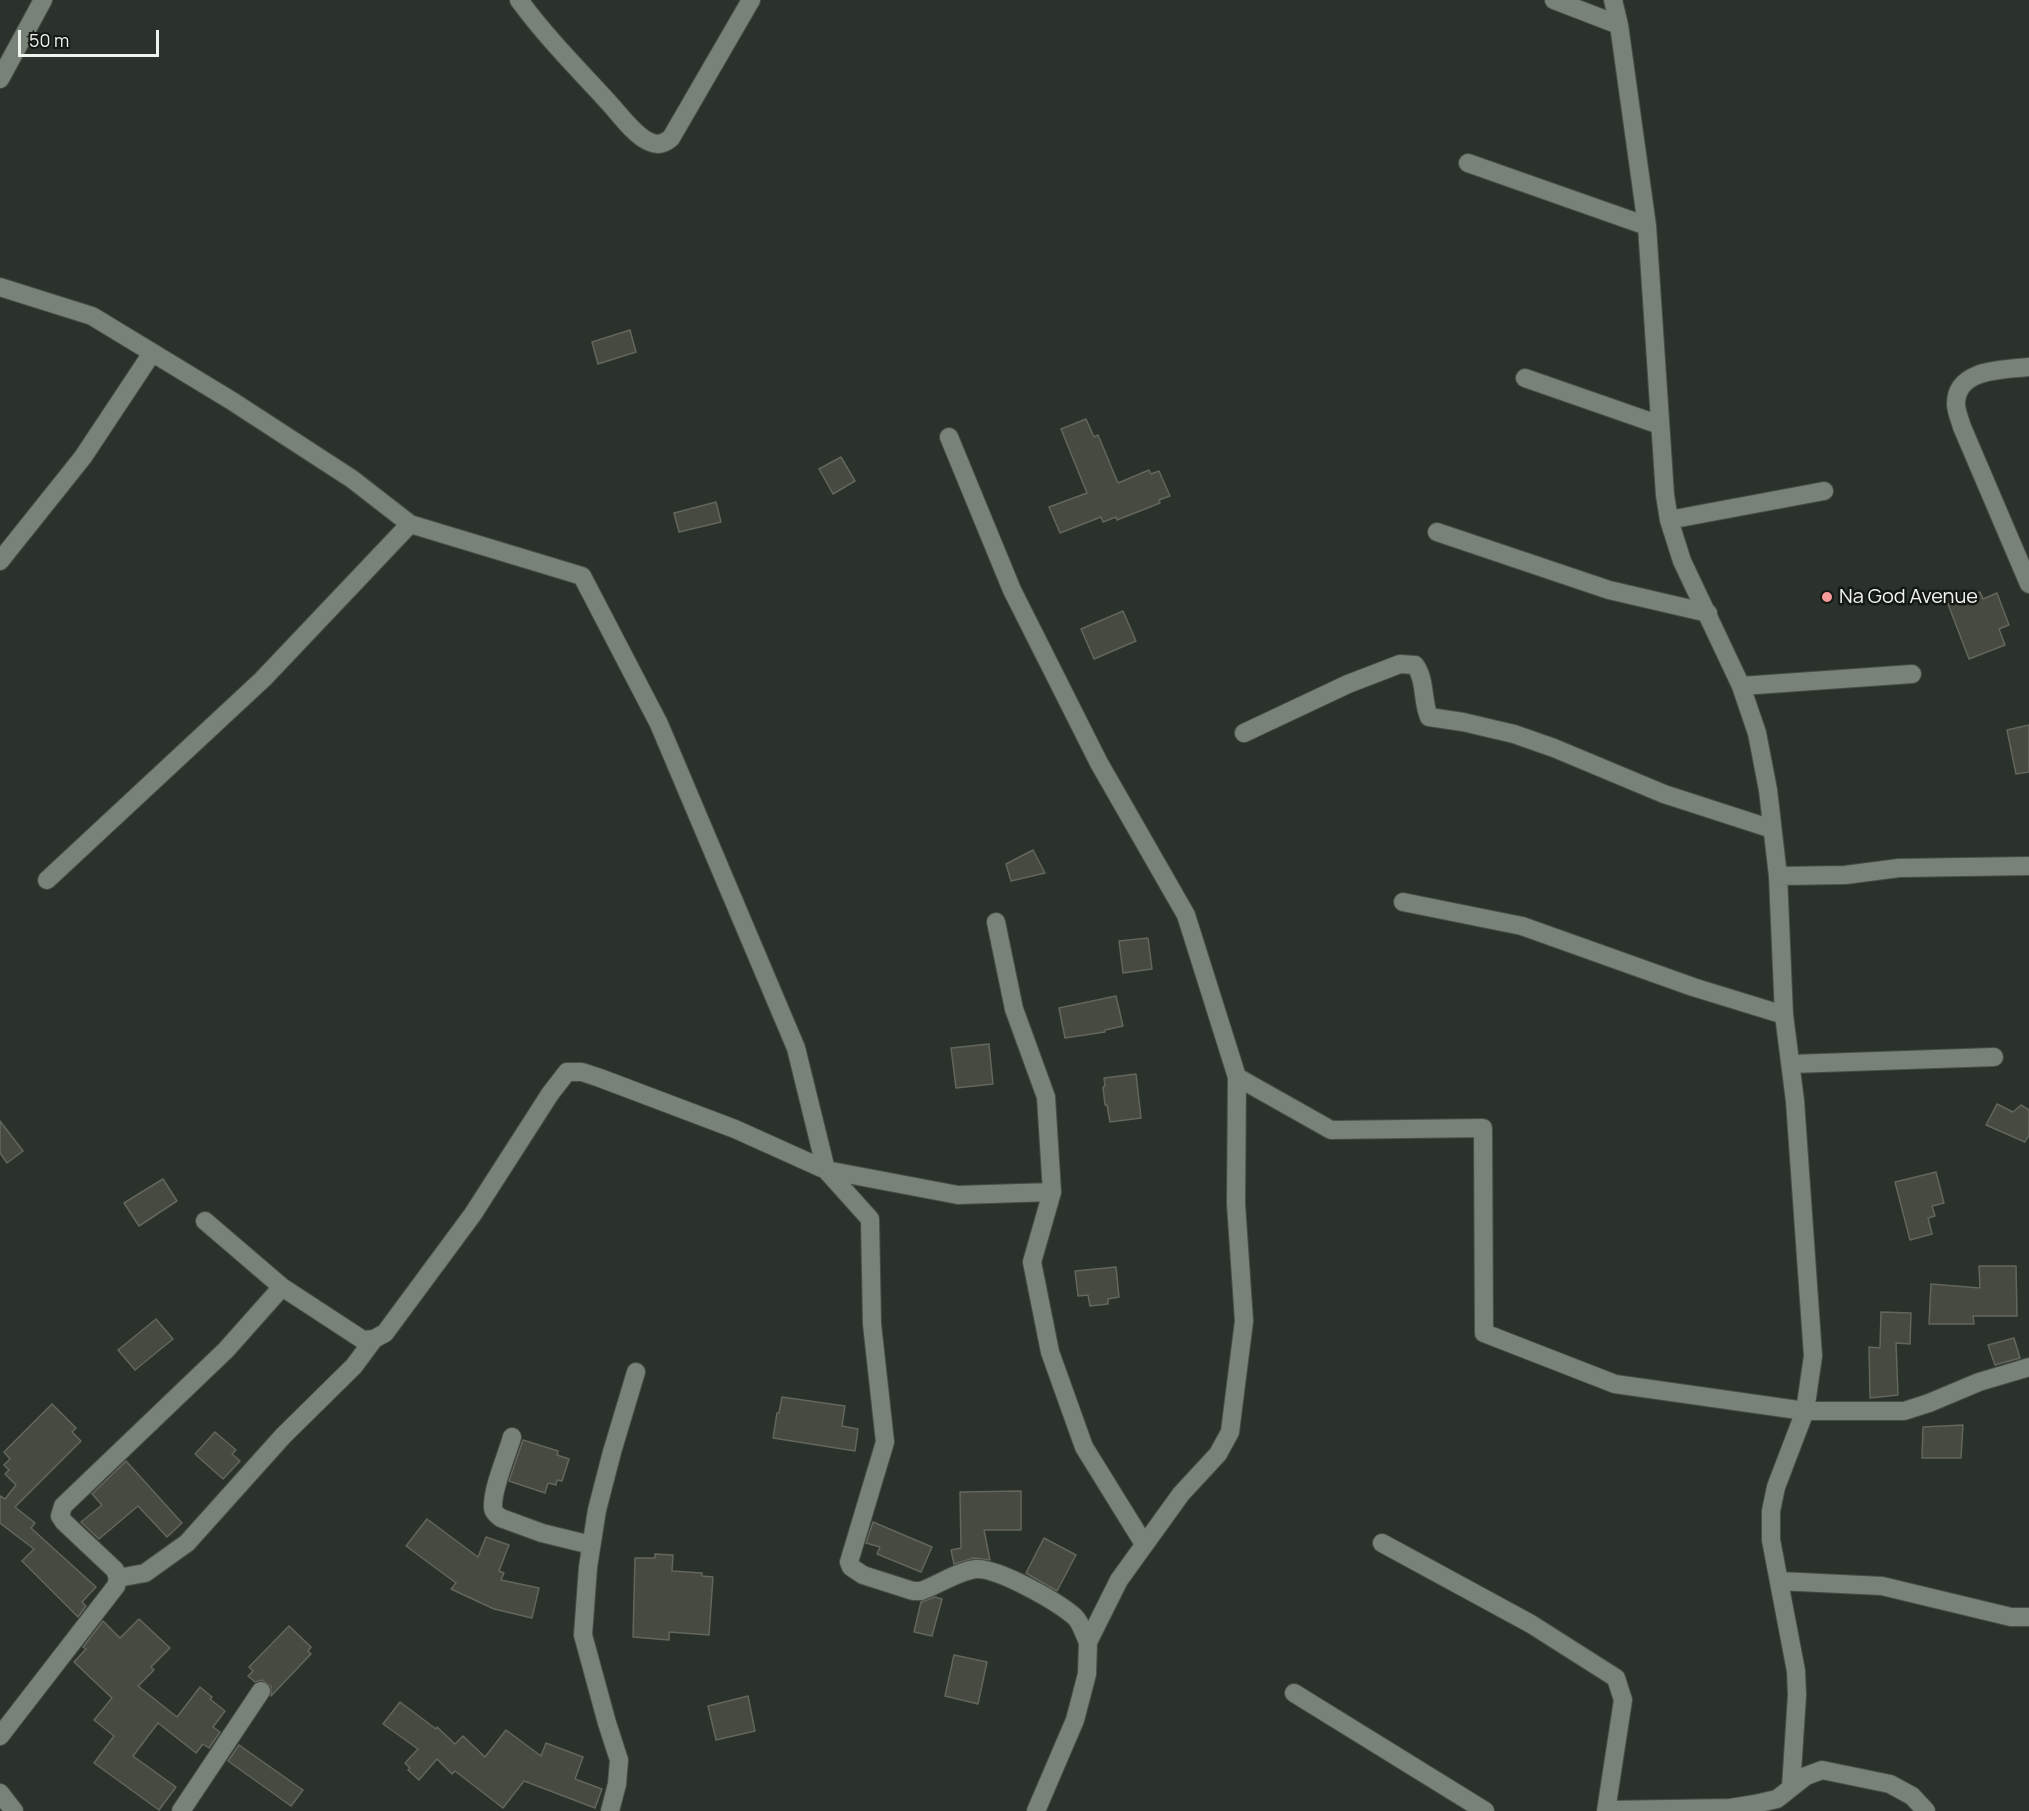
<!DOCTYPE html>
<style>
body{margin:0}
#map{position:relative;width:2029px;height:1811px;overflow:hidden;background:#2a322b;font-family:Manrope,sans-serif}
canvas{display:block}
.scale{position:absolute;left:18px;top:30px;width:141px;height:27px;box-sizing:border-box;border:3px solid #eff4ef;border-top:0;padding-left:8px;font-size:18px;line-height:21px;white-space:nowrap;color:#eff4ef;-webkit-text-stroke:4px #151915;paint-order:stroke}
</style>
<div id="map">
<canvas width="2029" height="1811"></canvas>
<div class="scale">50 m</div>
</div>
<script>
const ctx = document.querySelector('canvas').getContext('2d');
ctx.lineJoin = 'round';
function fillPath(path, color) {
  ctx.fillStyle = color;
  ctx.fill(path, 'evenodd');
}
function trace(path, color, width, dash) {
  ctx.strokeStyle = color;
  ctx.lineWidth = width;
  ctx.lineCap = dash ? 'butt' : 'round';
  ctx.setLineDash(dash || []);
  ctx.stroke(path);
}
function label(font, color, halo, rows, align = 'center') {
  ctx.font = font + ' Manrope,sans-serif';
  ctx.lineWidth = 5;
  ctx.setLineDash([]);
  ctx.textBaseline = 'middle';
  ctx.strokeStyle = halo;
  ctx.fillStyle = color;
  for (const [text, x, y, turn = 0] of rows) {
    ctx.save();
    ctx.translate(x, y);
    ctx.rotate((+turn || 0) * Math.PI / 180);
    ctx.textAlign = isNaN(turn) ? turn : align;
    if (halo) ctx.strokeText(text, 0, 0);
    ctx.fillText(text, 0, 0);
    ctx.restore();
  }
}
const building = new Path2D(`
 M630,330L636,352L598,364L592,342Z
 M1086,419L1094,437L1098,435L1118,483L1149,470L1151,474L1159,471L1170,496L1159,500L1160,503L1117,520L1116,517L1103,522L1101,517L1060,533L1049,507L1087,493L1061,429Z
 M841,457L855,481L833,494L819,469Z
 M716,502L721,522L679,532L674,513Z
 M1980,592L1983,599L1997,593L2009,625L1999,629L2005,645L1969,659L1948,604Z
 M1123,611L1136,641L1094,659L1081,629Z
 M2029,725V772L2016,774L2007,730Z
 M1033,850L1045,873L1011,881L1006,864Z
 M1148,938L1152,969L1123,973L1119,941Z
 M1116,996L1123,1026L1105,1030V1032L1065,1038L1059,1008Z
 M989,1044L993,1084L956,1088L951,1048Z
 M1136,1074L1141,1118L1110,1122L1107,1105H1105L1103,1087L1105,1086L1104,1078Z
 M1997,1104L2013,1112L2021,1105L2029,1110V1135L2025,1142L1986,1125Z
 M0,1121L23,1151L7,1163L0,1153Z
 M1936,1172L1944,1203L1932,1206L1935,1216L1928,1218L1932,1234L1910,1240L1895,1182Z
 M163,1179L177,1201L139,1226L124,1203Z
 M1979,1266H2016L2017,1316H1973L1974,1324H1929L1931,1284L1980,1288Z
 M1116,1267L1119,1297L1108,1299V1304L1090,1306L1088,1295L1078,1296L1075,1271Z
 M1881,1312L1911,1313L1910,1344L1896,1343L1898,1395L1870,1398L1869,1347L1880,1348Z
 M156,1319L173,1339L135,1370L118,1350Z
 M2014,1338L2020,1358L1995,1365L1988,1345Z
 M782,1397L845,1406L842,1426L858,1429L855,1451L773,1438L777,1413H779Z
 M52,1404L76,1428L72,1432L81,1441L15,1507L35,1523L31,1528L96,1587L82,1602L86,1606L78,1617L22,1561L34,1549L0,1523V1496L5,1499L16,1485L5,1474L9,1470L4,1465L10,1459L4,1452Z
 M1963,1425L1961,1458H1922L1923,1427Z
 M215,1432L236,1450L232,1454L240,1461L223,1479L195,1454Z
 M523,1440L558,1451L557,1455L569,1459L562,1481L557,1480L556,1485L548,1483L545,1493L509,1481Z
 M126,1461L182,1523L167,1537L138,1506L99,1539L81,1522L102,1505L92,1494Z
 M1021,1491V1530H984L990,1560L974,1558L954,1564L951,1550L961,1548L960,1492Z
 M427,1519L478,1557L486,1537L509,1545L499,1571L504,1573L501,1580L539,1588L532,1618L494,1609L451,1589L456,1583L406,1546Z
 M873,1522L932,1547L921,1572L877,1554L880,1547L866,1543Z
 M1044,1538L1076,1555L1057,1591L1026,1573Z
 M655,1554L673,1555L672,1571L702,1573V1576L713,1577L709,1635L669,1632V1640L633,1637L635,1558H655Z
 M935,1597L942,1599L932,1636L914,1632L921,1602Z
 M139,1619L170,1648L151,1667L154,1670L138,1686L177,1717L200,1687L212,1697L210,1699L225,1711L213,1727L220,1732L209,1748L203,1744L196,1753L158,1723L133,1756L176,1787L159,1810L94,1763L114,1736L94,1720L112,1698L74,1662L86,1649L83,1647L103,1621L120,1638Z
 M289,1626L311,1647L308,1651L311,1654L271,1696V1686L262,1680L255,1682L248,1676L253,1671L249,1667Z
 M954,1655L987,1662L978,1704L945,1696Z
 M748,1696L755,1731L716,1740L708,1706Z
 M400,1702L436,1729L437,1727L455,1744L463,1736L485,1757L506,1730L541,1756L546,1743L583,1757L575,1779L602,1789L595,1808L524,1781L503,1808L455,1771L452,1774L437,1759L419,1780L408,1770L410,1768L405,1763L418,1749L383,1724Z
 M239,1745L303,1790L291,1806L228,1761Z`);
fillPath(building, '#474a40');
trace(building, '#63665c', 1.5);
const minor = new Path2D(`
 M519,0C546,37 579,70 610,104C620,115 636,137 650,142C658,146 665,143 671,138L751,0
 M1554,0L1619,25
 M1613,0L1619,25L1647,226L1665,495L1669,520L1682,561L1741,686L1757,733L1768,790L1778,876L1784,1015L1795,1101L1813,1356L1805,1411L1776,1487L1771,1511V1540L1796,1671L1797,1695L1791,1787
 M0,79L43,0
 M1468,163L1647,226
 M0,287L92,316L232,401L352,479L410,524L582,576L659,724L796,1048L826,1170L870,1219L872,1324L885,1442L849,1562L851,1567L863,1575L913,1591H921C938,1585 958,1571 976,1569C999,1568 1058,1602 1075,1617C1081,1623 1084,1634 1088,1642
 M2029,367C2004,370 1956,368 1956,404C1956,411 1960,420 1962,427L2029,584
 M1525,378L1660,425
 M949,437L1012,590L1099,763L1186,915L1237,1077L1236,1204L1244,1321L1230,1432L1218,1454L1181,1494L1119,1580L1088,1642L1087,1674L1075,1720L1036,1811
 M1669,520L1824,491
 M1437,532L1609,590L1708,613
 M0,561L83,457L152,353
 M1741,686L1912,674
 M1244,733L1348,684L1400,664L1415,665C1426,680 1422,701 1429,717L1463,722L1514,734L1554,748L1664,794L1772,829
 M1778,876L1845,875L1899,868L2029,866
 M47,880L263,679L410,524
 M1403,902L1522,926L1693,987L1784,1015
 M996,922L1014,1009L1046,1097L1052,1192L1032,1262L1050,1352L1084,1447L1144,1544
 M1791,1064L1994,1057
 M1237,1077L1331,1130L1483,1128L1484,1333L1615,1384L1805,1411H1904L1929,1403L1979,1382L2029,1367
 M205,1221L282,1287L363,1340L374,1339L385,1333L473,1214L550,1094L567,1072H582L600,1078L735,1129L826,1170L958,1195L1052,1192
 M512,1437C507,1455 492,1489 493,1507C493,1512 497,1515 501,1518L542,1533L591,1545
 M1382,1543L1531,1624L1616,1678L1623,1700L1606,1811
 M118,1578L145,1573L187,1543L283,1436L354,1366L374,1339
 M1779,1581L1882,1586L2011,1617H2029
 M1294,1693L1485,1811
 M0,1736L116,1586L118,1578L115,1570L64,1522L60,1516L63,1506L226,1350L282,1287
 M0,1793L14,1811
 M1607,1810L1730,1808L1755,1804L1777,1799L1806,1776L1822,1770L1890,1784L1912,1796L1926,1811
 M181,1811L261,1691
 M610,1811L617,1784L619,1760L607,1723L583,1635L588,1567L597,1510L612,1452L636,1372`);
trace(minor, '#484e48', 20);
trace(minor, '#798279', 18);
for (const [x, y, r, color] of [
 [1827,597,6,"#f59b9b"]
]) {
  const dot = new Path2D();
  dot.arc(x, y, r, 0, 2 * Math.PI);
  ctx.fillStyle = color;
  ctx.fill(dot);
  trace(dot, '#151915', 2);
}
label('20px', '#eff4ef', '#151915', [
 ["Na God Avenue",1839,597]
], 'left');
</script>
